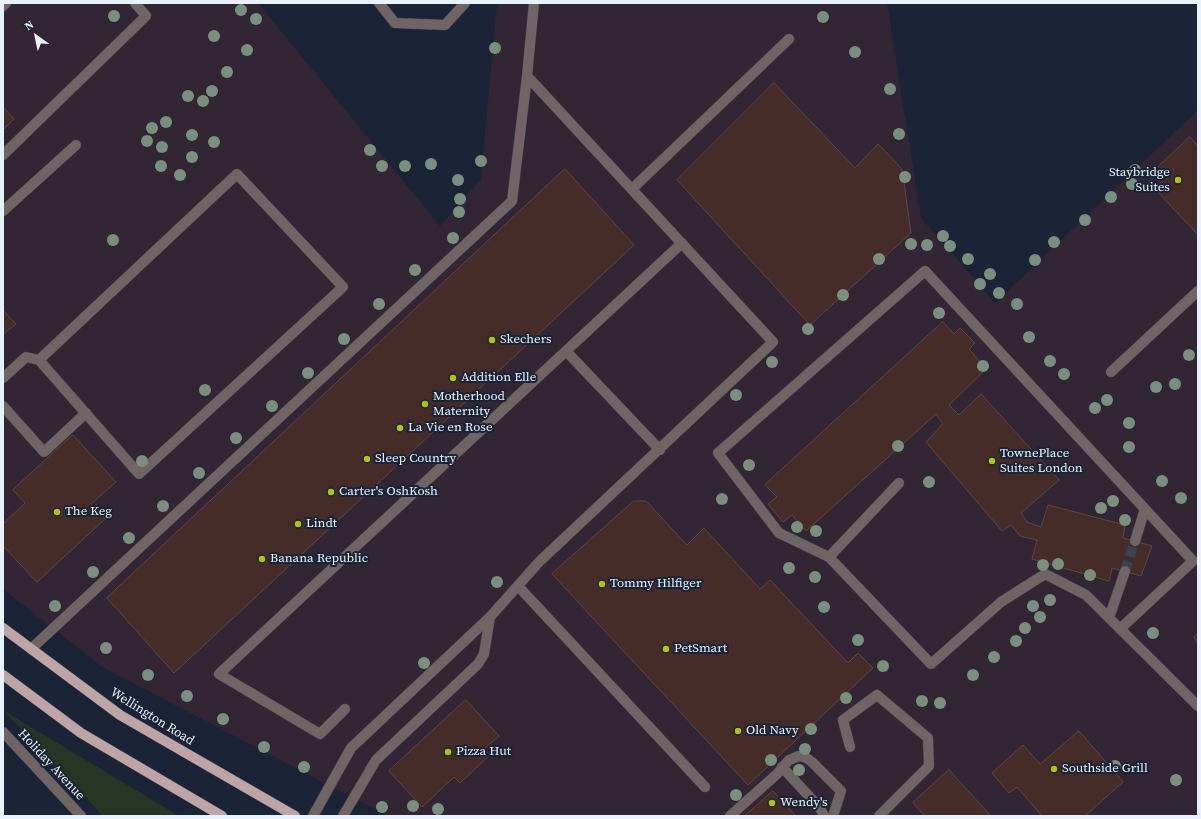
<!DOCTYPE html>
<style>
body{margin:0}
#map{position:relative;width:1201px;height:819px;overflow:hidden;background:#1a2436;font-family:"Source Serif 4",serif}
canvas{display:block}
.frame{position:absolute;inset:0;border:4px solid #e9f1fd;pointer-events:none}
.north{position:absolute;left:16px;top:16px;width:40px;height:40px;-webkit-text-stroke:3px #1a2436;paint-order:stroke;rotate:327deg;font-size:11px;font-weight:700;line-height:16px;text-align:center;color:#e9f1fd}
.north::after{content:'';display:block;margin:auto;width:14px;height:18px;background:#e9f1fd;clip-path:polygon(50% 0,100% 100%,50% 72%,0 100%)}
</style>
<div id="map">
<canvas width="1201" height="819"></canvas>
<div class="frame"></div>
<div class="north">N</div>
</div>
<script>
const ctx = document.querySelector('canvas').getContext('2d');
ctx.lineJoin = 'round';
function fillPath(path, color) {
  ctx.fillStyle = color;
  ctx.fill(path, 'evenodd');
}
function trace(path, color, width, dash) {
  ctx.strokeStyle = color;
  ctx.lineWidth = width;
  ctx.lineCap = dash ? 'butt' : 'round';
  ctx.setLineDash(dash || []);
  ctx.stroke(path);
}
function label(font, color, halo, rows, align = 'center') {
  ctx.font = font + ' "Source Serif 4",serif';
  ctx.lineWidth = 4;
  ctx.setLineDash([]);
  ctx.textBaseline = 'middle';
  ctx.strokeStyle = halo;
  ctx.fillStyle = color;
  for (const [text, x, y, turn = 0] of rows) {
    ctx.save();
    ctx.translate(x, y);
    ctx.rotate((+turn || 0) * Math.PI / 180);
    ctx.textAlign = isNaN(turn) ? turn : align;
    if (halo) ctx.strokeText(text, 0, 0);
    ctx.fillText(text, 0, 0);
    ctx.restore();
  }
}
fillPath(new Path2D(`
 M3,3H258L440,226L481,179L497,3H887L921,218L995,303L1198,110V816H388L102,667L3,589Z`), '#332634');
fillPath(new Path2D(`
 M4,711L179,816H103Z`), '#293524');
const building = new Path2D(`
 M774,83L855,168L878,144L902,169L911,233L810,325L677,180Z
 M3,107L14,119L3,130Z
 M1190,137L1198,146V235L1158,192L1164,187L1152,173Z
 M565,169L634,245L174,673L107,598Z
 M3,310L16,324L3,334Z
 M943,322L954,334L960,328L975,343L969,349L986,369L949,405L959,415L981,394L1059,480L1021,513L1027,522L1041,527L1048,505L1125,525L1123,538L1152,546L1141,576L1112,568L1109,581L1032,559L1037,540L1020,536L1011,525L1002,531L926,442L943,424L936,414L806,531L792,515L783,522L768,504L777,497L765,485Z
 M73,435L116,482L91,504L105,519L37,582L3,546V524L25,503L13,490Z
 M634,501H646L687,545L704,528L760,589L770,580L848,663L858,653L873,668L748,785L552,574Z
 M1198,634V645L1194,637Z
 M466,700L499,736L484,749L490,755L460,783L454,777L422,807L389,771Z
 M1079,731L1123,782L1085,816H1042L1017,787L1009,793L992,773L1023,745L1040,764Z
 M949,770L991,816H925L913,803Z
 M773,791L796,816H745Z`);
fillPath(building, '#452c28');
trace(building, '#604641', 1);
trace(new Path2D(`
 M1125,571L1135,541`), '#394354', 10, [10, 5]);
const minor = new Path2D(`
 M379,3L395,23L445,25L465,3
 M3,6L6,3
 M3,155L146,16L135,3
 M632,189L789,39
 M3,211L76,145
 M566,351L660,450
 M1111,372L1198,291
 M3,378L26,357L39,360L139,474L343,287L237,174L39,360
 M3,406L44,452L86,413
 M899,483L829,557L931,664L1001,602L1045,574L1086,595L1198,706
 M1135,541L1145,509
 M829,557L779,533L718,453L925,271L1193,561L1120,629
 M518,586L705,787
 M1109,618L1125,571
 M31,649L512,201L527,76
 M345,709L320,734L219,674L682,243
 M3,732L81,816
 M850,747L843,720L877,695L928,738L929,766L879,816
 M782,767L820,808L824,816
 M313,816L351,748L490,617L539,562L773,342L527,76L534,3
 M343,816L376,760L478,664L484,654L490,617
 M730,816L777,774L789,760L799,756L805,757L812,762L841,791L833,816`);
const major = new Path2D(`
 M3,628L120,715L295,816
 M3,675L81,733L222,816`);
trace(minor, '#374152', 11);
trace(major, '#374152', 11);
trace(minor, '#716464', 10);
trace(major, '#bfa4a5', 10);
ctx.fillStyle = '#7a907f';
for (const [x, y] of [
 [241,10],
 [114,16],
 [823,17],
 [256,19],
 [214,36],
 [495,48],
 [247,50],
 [855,52],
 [227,72],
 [890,89],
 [212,91],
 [188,96],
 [203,101],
 [166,122],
 [152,128],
 [899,134],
 [192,135],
 [147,141],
 [214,142],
 [162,147],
 [370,150],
 [192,157],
 [481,161],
 [431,164],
 [161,166],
 [382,166],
 [405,166],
 [1135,170],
 [180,175],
 [905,177],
 [458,180],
 [1132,184],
 [1111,197],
 [460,199],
 [459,212],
 [1085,220],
 [943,236],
 [453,238],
 [113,240],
 [1054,242],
 [911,244],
 [927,245],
 [950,246],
 [879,259],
 [968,259],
 [1035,260],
 [415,270],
 [990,274],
 [980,284],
 [999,293],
 [843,295],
 [379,304],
 [1017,304],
 [939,313],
 [808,329],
 [1029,337],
 [344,339],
 [1189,355],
 [1050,361],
 [772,362],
 [983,366],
 [308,373],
 [1064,374],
 [1175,384],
 [1156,387],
 [205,390],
 [736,395],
 [1107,400],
 [272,406],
 [1095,408],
 [1129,423],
 [236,438],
 [898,446],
 [1129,447],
 [142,461],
 [749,465],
 [199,473],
 [1162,481],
 [929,482],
 [1181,498],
 [722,499],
 [1113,501],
 [163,506],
 [1101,508],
 [1125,520],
 [797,527],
 [816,531],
 [129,538],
 [1058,564],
 [1043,565],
 [789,568],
 [93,572],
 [1090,575],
 [815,577],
 [497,582],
 [1050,600],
 [55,606],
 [1033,606],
 [824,607],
 [1040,617],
 [1025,628],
 [1153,633],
 [858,640],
 [1016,641],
 [106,648],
 [994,657],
 [424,663],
 [883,666],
 [148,675],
 [973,675],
 [187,696],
 [846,698],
 [922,701],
 [940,703],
 [223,719],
 [811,729],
 [264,747],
 [805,749],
 [771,760],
 [1115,766],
 [304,767],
 [799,770],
 [1176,780],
 [736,795],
 [413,806],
 [382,807],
 [438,809]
]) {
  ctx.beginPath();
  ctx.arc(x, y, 6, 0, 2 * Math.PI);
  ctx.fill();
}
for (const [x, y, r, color] of [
 [1178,180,4,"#b0c502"],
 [492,340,4,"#b0c502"],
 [453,378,4,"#b0c502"],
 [425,404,4,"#b0c502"],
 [400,428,4,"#b0c502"],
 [367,459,4,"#b0c502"],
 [992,461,4,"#b0c502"],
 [331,492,4,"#b0c502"],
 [57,512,4,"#b0c502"],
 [298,524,4,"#b0c502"],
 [262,559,4,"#b0c502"],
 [602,584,4,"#b0c502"],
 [666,649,4,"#b0c502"],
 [738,731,4,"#b0c502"],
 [448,752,4,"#b0c502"],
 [1054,769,4,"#b0c502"],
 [772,803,4,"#b0c502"]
]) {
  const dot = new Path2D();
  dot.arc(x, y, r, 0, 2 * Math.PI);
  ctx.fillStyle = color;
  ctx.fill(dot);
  trace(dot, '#1a2436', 1.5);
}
label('13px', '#e9f1fd', '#1a2436', [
 ["Staybridge",1170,173,"right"],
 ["Suites",1170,188,"right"],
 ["Skechers",500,340],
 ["Addition Elle",461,378],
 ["Motherhood",433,397],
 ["Maternity",433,412],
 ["La Vie en Rose",408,428],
 ["TownePlace",1000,454],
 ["Suites London",1000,469],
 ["Sleep Country",375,459],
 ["Carter's OshKosh",339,492],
 ["The Keg",65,512],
 ["Lindt",306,524],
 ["Banana Republic",270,559],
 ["Tommy Hilfiger",610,584],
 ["PetSmart",674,649],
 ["Old Navy",746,731],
 ["Pizza Hut",456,752],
 ["Southside Grill",1062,769],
 ["Wendy's",780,803]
], 'left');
label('13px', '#e9f1fd', '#1a2436', [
 ["Wellington Road",152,717,32],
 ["Holiday Avenue",51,765,47]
]);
</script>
